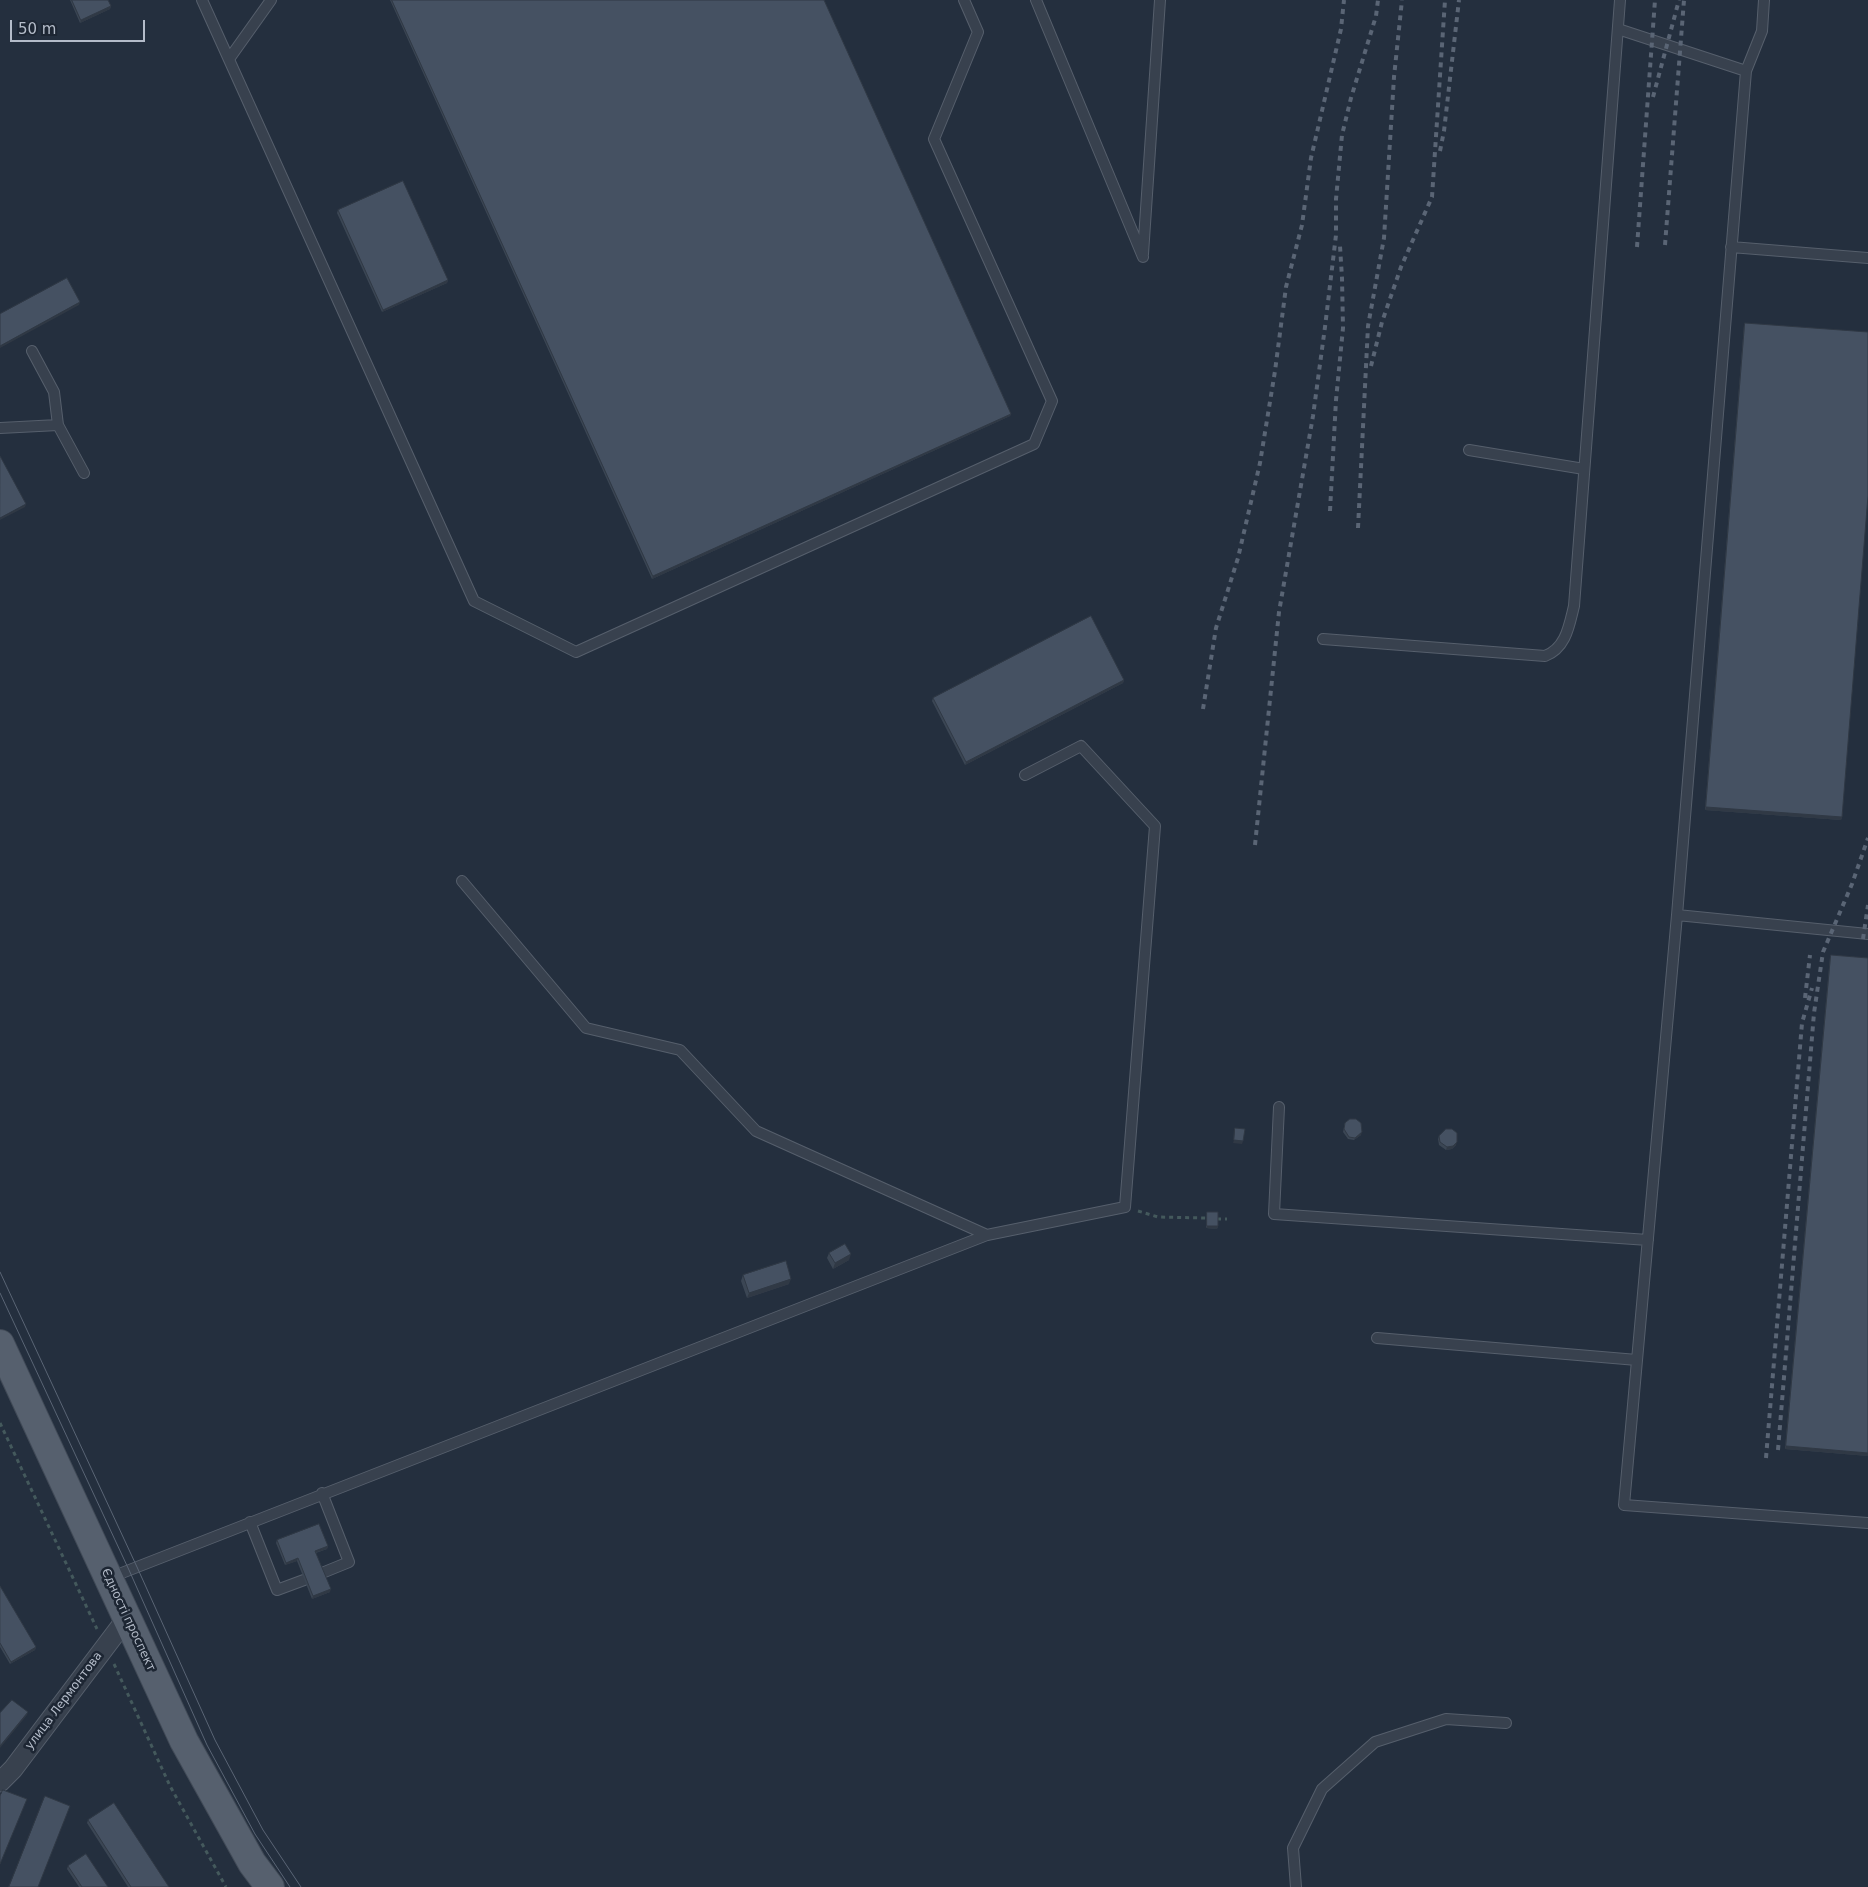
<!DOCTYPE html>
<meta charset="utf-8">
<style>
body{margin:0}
#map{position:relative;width:1868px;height:1887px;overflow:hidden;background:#242f3e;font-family:"DejaVu Sans",sans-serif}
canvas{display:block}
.scale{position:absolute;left:10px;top:20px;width:135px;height:22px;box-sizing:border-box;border:2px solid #b4bcc9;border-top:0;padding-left:6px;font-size:15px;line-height:18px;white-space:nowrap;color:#b4bcc9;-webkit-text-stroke:4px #1d2633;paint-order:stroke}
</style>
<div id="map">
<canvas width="1868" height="1887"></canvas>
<div class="scale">50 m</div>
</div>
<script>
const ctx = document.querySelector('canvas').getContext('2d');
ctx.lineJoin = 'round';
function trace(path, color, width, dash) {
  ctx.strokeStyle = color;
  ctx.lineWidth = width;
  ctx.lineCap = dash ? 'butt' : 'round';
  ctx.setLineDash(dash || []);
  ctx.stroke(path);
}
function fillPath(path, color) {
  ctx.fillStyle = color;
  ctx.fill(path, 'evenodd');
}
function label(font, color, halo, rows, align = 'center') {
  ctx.font = font + ' "DejaVu Sans",sans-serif';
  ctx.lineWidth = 5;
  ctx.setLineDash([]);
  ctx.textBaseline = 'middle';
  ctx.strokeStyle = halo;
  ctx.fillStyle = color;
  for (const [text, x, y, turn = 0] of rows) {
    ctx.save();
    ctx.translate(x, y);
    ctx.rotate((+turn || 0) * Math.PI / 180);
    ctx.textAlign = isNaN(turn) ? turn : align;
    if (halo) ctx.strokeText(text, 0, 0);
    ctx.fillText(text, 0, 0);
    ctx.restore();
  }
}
const lane = new Path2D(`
 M202,0L474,601L576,652L1034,444L1052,401L934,139L978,32L964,0
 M1036,0L1143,257
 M1764,0L1762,31L1746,71L1677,915L1624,1505L1868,1523
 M1618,29L1746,71
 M229,59L271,0
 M1731,247L1868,258
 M1143,254L1160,0
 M32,351L54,392L58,425L84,473
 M0,428L58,425
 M1469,450L1584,469
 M1323,639L1545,656C1566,648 1569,626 1574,606L1620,0
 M462,881L586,1028L680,1050L756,1131L987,1235
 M1677,915L1868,934
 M1279,1107L1274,1214L1648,1240
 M1377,1338L1637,1360
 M322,1493L349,1562L322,1573
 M250,1522L277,1590L304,1580
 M109,1578L987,1235L1125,1207L1155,826L1081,746L1025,775
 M1296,1887L1293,1848L1322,1789L1375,1742L1446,1719L1506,1723`);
const street = new Path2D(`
 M0,1782L13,1769L127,1618`);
const primary = new Path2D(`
 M0,1344L184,1741L252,1863L270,1887`);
trace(lane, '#565f6c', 12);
trace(street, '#565f6c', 21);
trace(primary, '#414a57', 30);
trace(new Path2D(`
 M1138,1211L1158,1217L1206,1218
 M1217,1219H1227
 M0,1423L97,1629
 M114,1664L170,1786L226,1887`), '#44595c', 3, [4, 4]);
trace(lane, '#38414e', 10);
trace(street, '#38414e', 19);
trace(primary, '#56606e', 28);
trace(new Path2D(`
 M0,1272L137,1567L215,1740L263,1830L301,1887
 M0,1293L129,1570L207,1745L255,1834L290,1887`), '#5a6575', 1);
trace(new Path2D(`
 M1653,97L1679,0
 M1440,151L1444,131L1459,0
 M1665,245L1684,0
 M1637,247L1655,0
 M1371,366L1382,322L1401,267L1432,197L1445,0
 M1330,511L1336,400L1343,328L1342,278L1340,246
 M1358,528L1368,326L1384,238L1394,77L1402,0
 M1203,709L1216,628L1238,558L1260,463L1275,371L1286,287L1302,225L1311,158L1341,29L1344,0
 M1255,845L1279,612L1313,416L1325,327L1336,235V199L1342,135L1351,98L1376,16L1378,0
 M1863,939L1868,905
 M1805,998L1810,955
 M1778,1450L1814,1013L1823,952L1852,884L1868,838
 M1766,1458L1802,1023L1812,988`), '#5a6575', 4, [5, 5]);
fillPath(new Path2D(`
 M70,0H108L111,6L110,9L80,23Z
 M390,0H824L1011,414L1010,416L652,579Z
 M338,210L448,280L447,283L382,312L337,213Z
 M1745,323L1867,498L1842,817L1841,820L1705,810L1744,326Z
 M1124,680L1123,683L965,765L932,701L933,698Z
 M1831,955L1868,958V1456L1785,1449L1830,958Z
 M1345,1123L1361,1135L1354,1140L1348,1139L1343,1132Z
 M1439,1136L1456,1145L1452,1149L1446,1150L1439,1145L1438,1139Z
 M1207,1212L1218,1226L1217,1229L1206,1228V1215Z
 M829,1253L849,1260L833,1269L827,1258Z
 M743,1275L789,1284L747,1298L741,1281Z
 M277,1540L328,1546L327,1549L316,1553L330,1592L312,1599L297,1561L285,1565L276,1543Z
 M0,1586L36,1647L35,1650L10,1664L0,1647Z
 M88,1820L169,1887H128L87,1823Z
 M68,1866L108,1887H79L67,1869Z`), '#3b4654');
fillPath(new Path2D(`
 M111,6L110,9L80,23L81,20Z
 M448,280L447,283L382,312L383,310Z
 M80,302L79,305L0,348V346Z
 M1011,414L1010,416L652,579L653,576Z
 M26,504L25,507L0,520V518Z
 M1124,680L1123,683L965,765L966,762Z
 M1706,807L1842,817L1841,820L1705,810Z
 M1362,1132L1361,1135L1354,1140L1355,1138Z
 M1234,1140L1243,1141L1242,1144L1233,1143Z
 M1457,1142L1456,1145L1452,1149L1446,1150L1447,1147Z
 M1207,1226H1218L1217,1229L1206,1228Z
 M851,1254L849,1260L833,1269L835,1263Z
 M791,1279L789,1284L747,1298L749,1293Z
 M1786,1446L1868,1453V1456L1785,1449Z
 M328,1546L327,1549L314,1553L315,1551Z
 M298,1558L297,1561L285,1565L286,1563Z
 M331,1589L330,1592L312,1599L313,1596Z
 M36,1647L35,1650L10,1664L11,1662Z
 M28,1712L27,1715L0,1748V1746Z`), '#303945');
const building = new Path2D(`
 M72,0H108L111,6L81,20Z
 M392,0H824L1011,414L653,576Z
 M403,181L448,280L383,310L338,210Z
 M67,278L80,302L0,346V314Z
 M1745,323L1868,332V496L1842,817L1706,807Z
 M0,456L26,504L0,518Z
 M1091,616L1124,680L966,762L933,698Z
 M1831,955L1868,958V1453L1786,1446Z
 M1350,1119H1356L1361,1123L1362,1132L1355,1138L1349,1137L1344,1129L1345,1123Z
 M1235,1128L1245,1129L1243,1141L1234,1140Z
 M1446,1129H1452L1457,1133V1142L1453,1146L1447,1147L1440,1142L1439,1136Z
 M1207,1212H1218V1226H1207Z
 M845,1244L851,1254L835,1263L829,1253Z
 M786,1261L791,1279L749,1293L743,1275Z
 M319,1524L328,1546L315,1551L331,1589L313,1596L298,1558L286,1563L277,1540Z
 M0,1586L36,1647L11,1662L0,1643Z
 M12,1700L28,1712L0,1746V1713Z
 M3,1790L27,1799L0,1864V1796Z
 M45,1796L70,1806L38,1887H9Z
 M114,1803L169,1887H131L88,1820Z
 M86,1854L108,1887H82L68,1866Z`);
fillPath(building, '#455162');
trace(building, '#303945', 1);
label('12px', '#b4bcc9', '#1d2633', [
 ["Єдності проспект",128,1620,65],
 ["улица Лермонтова",64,1701,-53]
]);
</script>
